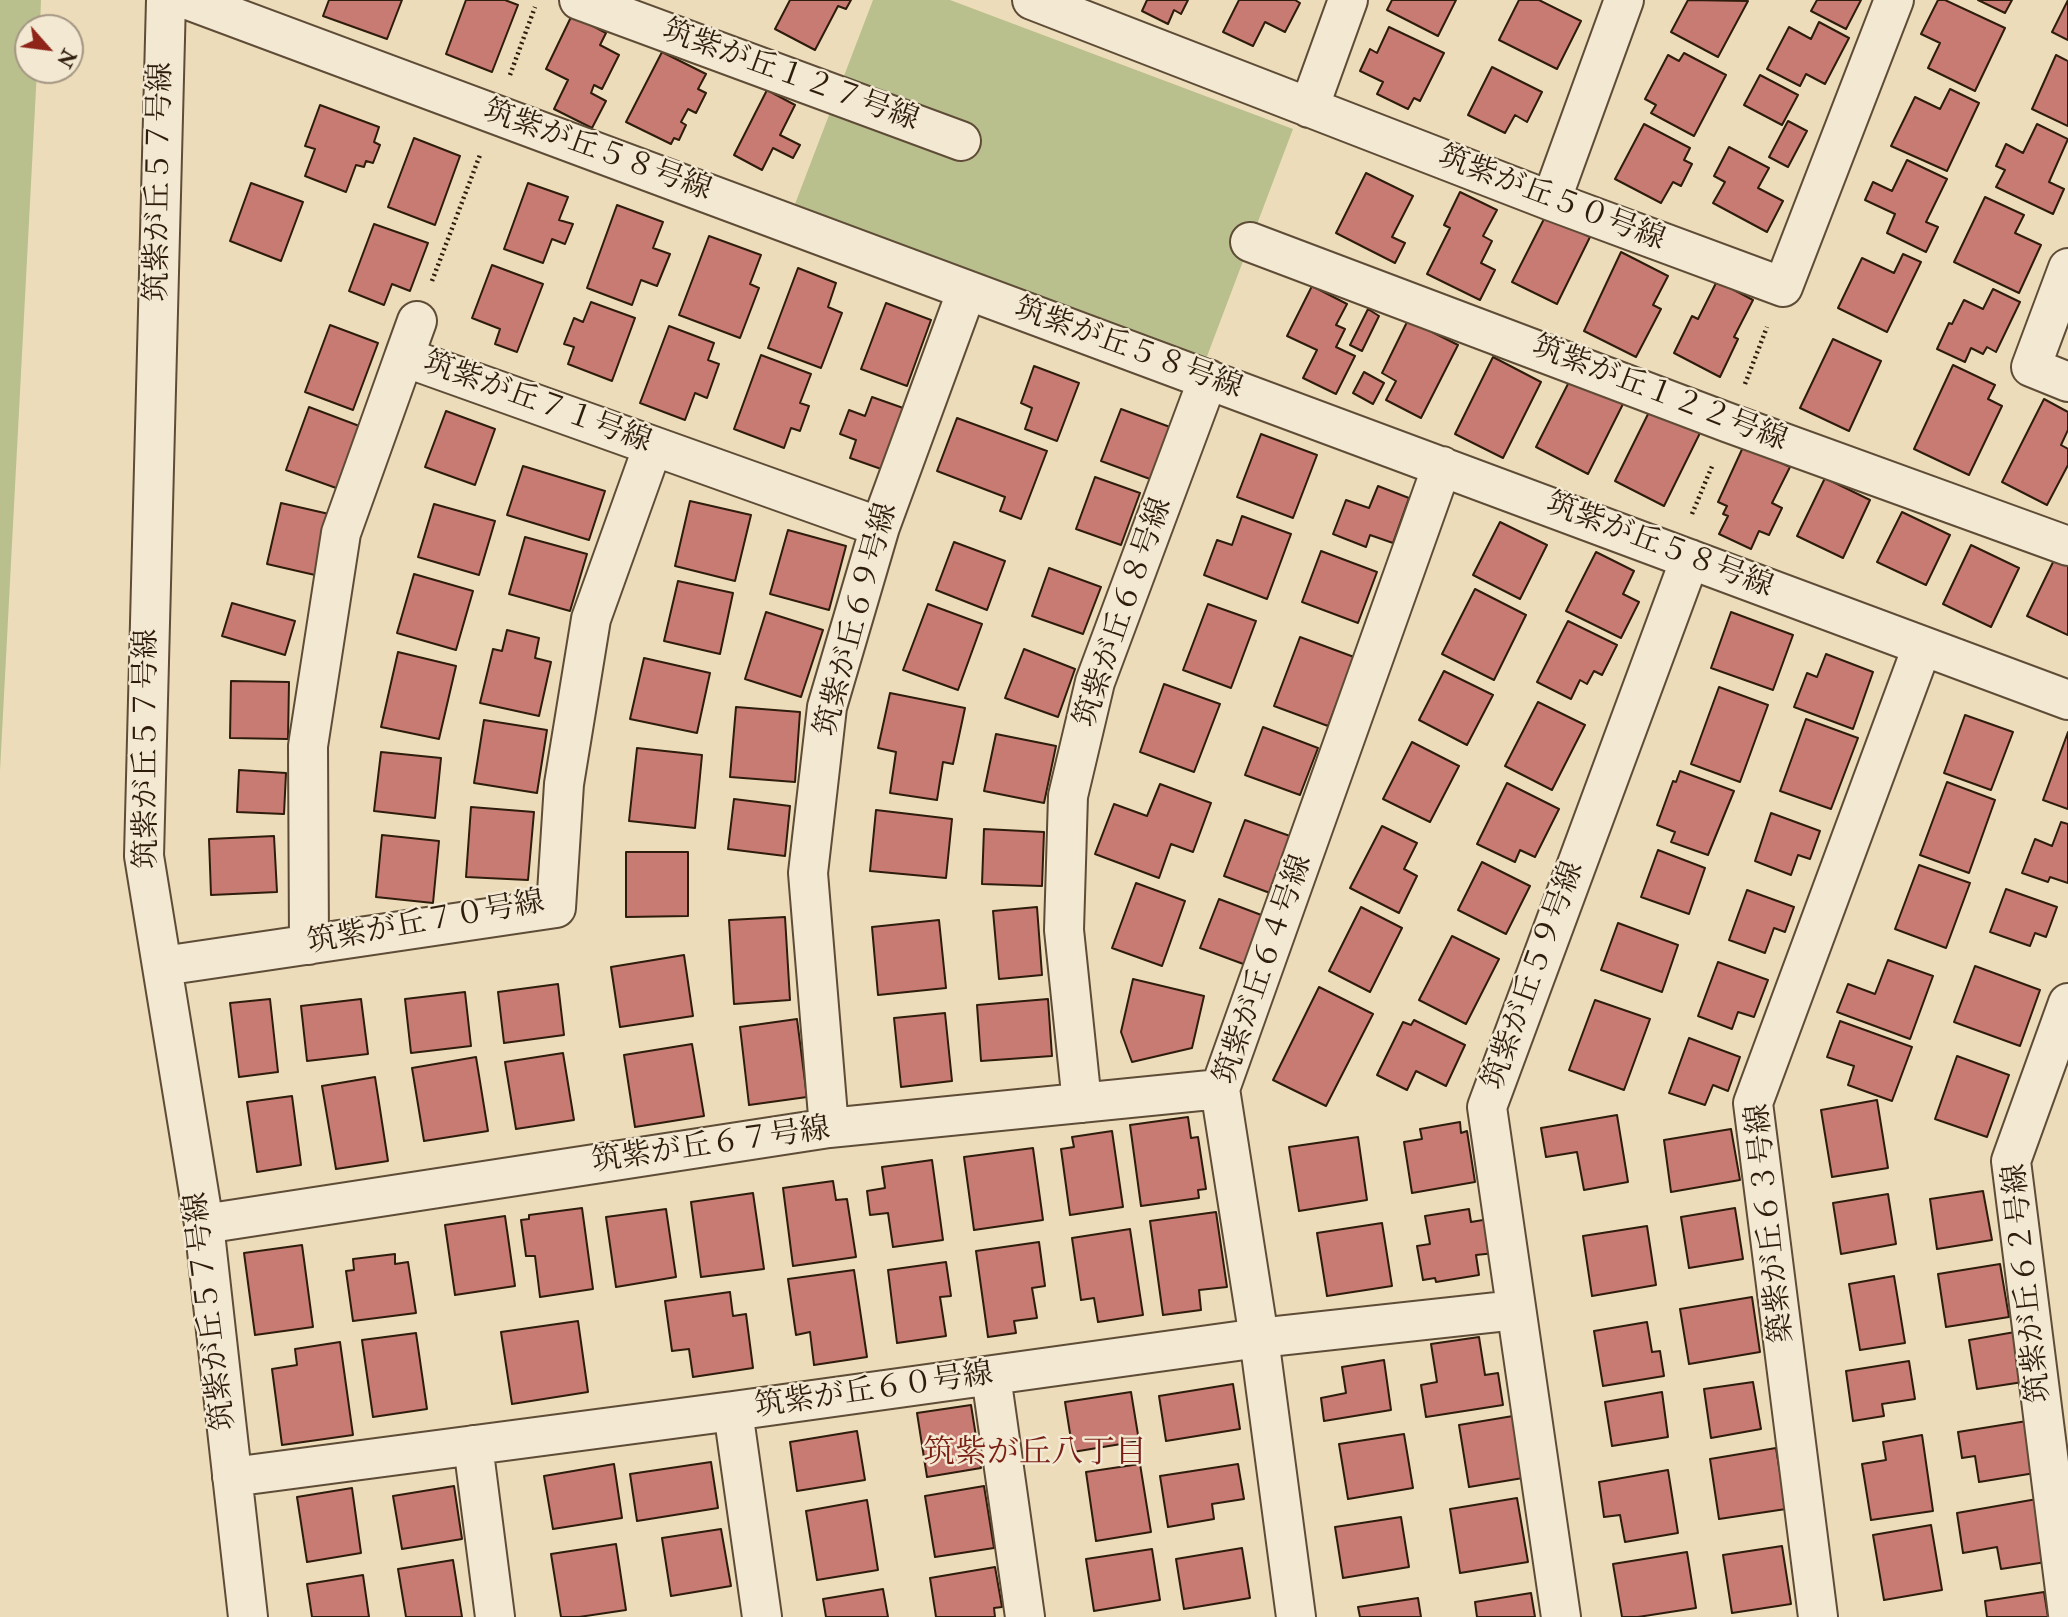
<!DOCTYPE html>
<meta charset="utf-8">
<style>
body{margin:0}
#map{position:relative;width:2068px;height:1617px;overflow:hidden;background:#eddcb9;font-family:"IM FELL Double Pica",serif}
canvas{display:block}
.north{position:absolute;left:14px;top:14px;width:70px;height:70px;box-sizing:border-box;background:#f3e8d2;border:2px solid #a49683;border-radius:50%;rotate:118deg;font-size:19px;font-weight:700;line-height:28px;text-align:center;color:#2e1c0c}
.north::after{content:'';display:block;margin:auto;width:24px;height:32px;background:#8f2418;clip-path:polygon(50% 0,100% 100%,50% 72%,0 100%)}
</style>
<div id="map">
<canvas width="2068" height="1617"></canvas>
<div class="north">N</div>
</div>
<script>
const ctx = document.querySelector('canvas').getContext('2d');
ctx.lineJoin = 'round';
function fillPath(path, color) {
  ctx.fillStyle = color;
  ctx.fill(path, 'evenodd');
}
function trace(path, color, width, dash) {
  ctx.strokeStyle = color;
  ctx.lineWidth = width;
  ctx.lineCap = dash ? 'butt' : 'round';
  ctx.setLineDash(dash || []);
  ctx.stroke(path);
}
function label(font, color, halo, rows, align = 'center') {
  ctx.font = font + ' "IM FELL Double Pica","Noto Serif JP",serif';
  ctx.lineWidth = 5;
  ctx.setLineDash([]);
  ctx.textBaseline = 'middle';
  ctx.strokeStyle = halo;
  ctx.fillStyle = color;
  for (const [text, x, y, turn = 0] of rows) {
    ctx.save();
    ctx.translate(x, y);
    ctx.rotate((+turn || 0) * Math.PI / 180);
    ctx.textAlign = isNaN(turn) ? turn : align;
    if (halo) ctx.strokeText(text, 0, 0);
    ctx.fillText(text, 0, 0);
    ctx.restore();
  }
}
fillPath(new Path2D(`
 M0,0H41L40,28H28V70H37L0,771Z
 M873,0H950L1293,129L1206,359L795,204Z`), '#b9c08e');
const building = new Path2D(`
 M329,0H402L387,39L323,16Z
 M466,0H505L518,5L492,72L446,54Z
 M790,0H851L846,9L838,6L815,50L775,29Z
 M1147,0H1188L1181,14L1174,10L1168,24L1142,11Z
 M1239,0H1295L1300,3L1285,32L1265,22L1253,46L1223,32Z
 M1392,0H1456L1438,36L1387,10Z
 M1519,0H1539L1581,21L1557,69L1499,40Z
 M1688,0L1748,1L1718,57L1671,32Z
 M1817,0H1861L1846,29L1811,11Z
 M1938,0H1945L2005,28L1975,91L1928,68L1940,43L1921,34Z
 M1978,0H2012L2005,13Z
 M2068,0V40L2052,32Z
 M572,15L606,33L600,45L619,55L602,89L594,85L591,93L606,101L592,128L554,109L568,80L546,69Z
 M1819,22L1849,38L1825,84L1806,74L1800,86L1767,69L1789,27L1811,39Z
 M1389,27L1444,53L1420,101L1414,98L1408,109L1377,94L1383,82L1360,71L1370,49L1377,53Z
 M662,52L706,74L698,89L706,93L696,113L688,109L681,122L686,125L679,140L674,138L671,144L626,122Z
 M1684,53L1726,75L1694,136L1651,113L1656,105L1645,99L1668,55L1679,61Z
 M2056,55L2068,61V126L2032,109Z
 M1492,67L1542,92L1527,122L1515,115L1505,133L1468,115Z
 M1760,75L1798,95L1782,125L1744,105Z
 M1950,89L1979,103L1947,171L1891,146L1915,97L1940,109Z
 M767,90L795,105L780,135L800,145L793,158L773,148L762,170L734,155Z
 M320,105L379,127L374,142L380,145L373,163L366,161L364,167L356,165L346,192L305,176L315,149L305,146Z
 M1788,121L1807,131L1788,167L1769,157Z
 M1644,124L1690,148L1684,160L1692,164L1681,186L1673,182L1661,203L1615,179Z
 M2037,124L2068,139L2049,182L2064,189L2053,214L1996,187L2005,170L1996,166L2006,144L2023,153Z
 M414,138L460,156L435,225L388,207Z
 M1729,147L1769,168L1758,188L1783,201L1767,232L1713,203L1725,182L1714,176Z
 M1907,160L1947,179L1926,222L1938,227L1926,252L1887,233L1895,214L1865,200L1873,182L1892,191Z
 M1366,173L1413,196L1392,237L1405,243L1395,263L1336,233Z
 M251,183L303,202L281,261L230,241Z
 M528,183L568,197L559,220L573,224L565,244L552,239L543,263L504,249Z
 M1460,192L1497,210L1483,236L1492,241L1481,263L1495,270L1480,300L1427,274L1450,228L1444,225Z
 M1985,197L2024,215L2015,233L2041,245L2019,293L1954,262Z
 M617,205L663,222L653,248L670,254L657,286L641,280L632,305L587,288Z
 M1546,215L1590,237L1557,304L1512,282Z
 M374,224L428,243L410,291L392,284L384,305L349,291Z
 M709,236L761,255L750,284L759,288L740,338L679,315Z
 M1621,252L1668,276L1653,305L1661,309L1636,357L1584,331Z
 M1903,254L1921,262L1887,332L1838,308L1862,258L1894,273Z
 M492,265L543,284L517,352L495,344L500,329L472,318Z
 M798,268L836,283L828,307L842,313L821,368L768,348Z
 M1717,281L1753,300L1734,337L1738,339L1720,377L1674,353L1692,316L1698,319Z
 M1312,286L1347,304L1336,325L1345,329L1336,347L1355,356L1336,394L1303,378L1317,350L1287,336Z
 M1993,289L2020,302L1996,352L1987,347L1983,354L1971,348L1965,362L1937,349L1949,323L1952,324L1964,300L1983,309Z
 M591,302L635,318L612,381L568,364L574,347L564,344L574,318L583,322Z
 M886,303L931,320L907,386L861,369Z
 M1368,309L1379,316L1362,351L1350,345Z
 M1408,320L1458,345L1421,418L1386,400L1396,381L1382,373Z
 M330,325L378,343L353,410L305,392Z
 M669,326L714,343L708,360L719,364L707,398L695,393L685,420L640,403Z
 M1833,339L1881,361L1849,431L1800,408Z
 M761,355L811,374L800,403L809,406L800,431L791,428L784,448L734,429Z
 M1493,357L1541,382L1503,458L1455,434Z
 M1953,365L1995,385L1988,399L2002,406L1969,475L1914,449Z
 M1034,366L1079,383L1057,441L1025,429L1032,408L1021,403Z
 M1364,372L1384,383L1373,404L1353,393Z
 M1571,378L1623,404L1588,474L1536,447Z
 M872,397L906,409L884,470L850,458L856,440L840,434L849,410L865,416Z
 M2044,399L2068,412V430L2061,445L2068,449V465L2047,505L2002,482Z
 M309,407L362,427L339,489L286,470Z
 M1651,408L1700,433L1664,506L1615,481Z
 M1121,409L1170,427L1150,479L1101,461Z
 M446,411L495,429L475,485L425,467Z
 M957,418L1047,451L1021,519L1000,511L1005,497L937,471Z
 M1261,434L1317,455L1293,518L1237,497Z
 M1744,445L1790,467L1772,503L1782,508L1769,535L1759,531L1751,549L1719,534L1728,516L1723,514L1727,506L1718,502Z
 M523,466L605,491L589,540L507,515Z
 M1095,477L1140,493L1121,545L1076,529Z
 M1825,478L1870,500L1843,558L1797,536Z
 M1378,486L1409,498L1393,543L1370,535L1366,547L1333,534L1346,500L1369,508Z
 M690,501L751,515L735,581L675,566Z
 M281,503L329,514L315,575L267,564Z
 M434,504L495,521L479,575L418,557Z
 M1902,512L1950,535L1926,585L1877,562Z
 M1242,516L1291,534L1267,599L1204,575L1217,540L1232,545Z
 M1500,522L1547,545L1520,599L1473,575Z
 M788,530L846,546L829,610L770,594Z
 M525,537L587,554L570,611L509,594Z
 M954,542L1005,561L987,610L936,590Z
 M1971,545L2019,568L1991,627L1943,604Z
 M1321,551L1377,572L1358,623L1302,602Z
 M1596,552L1634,571L1623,594L1639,602L1621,638L1566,611Z
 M2055,558L2068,564V635L2027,616Z
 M1049,568L1101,587L1083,634L1032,616Z
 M414,574L473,591L456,650L397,633Z
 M678,581L733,593L720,654L664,641Z
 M1475,589L1526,615L1494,680L1442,654Z
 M232,603L295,621L285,655L222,636Z
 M928,604L982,624L958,690L903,670Z
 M1208,604L1256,621L1231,688L1183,670Z
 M766,612L823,630L801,697L745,679Z
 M1731,612L1793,635L1773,690L1711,668Z
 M1568,621L1617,645L1602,675L1594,671L1587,684L1580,680L1571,699L1537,682Z
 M507,630L539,638L535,658L551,662L539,716L480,703L493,649L502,651Z
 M1300,637L1354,657L1328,726L1274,706Z
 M1024,649L1075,669L1058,717L1005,698Z
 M398,652L456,666L439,739L381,727Z
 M1826,654L1873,672L1853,729L1794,707L1807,673L1817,677Z
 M644,658L710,673L697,733L630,719Z
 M1444,671L1493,695L1467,745L1419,720Z
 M231,681L289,682L288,739L230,738Z
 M1164,684L1220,704L1194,772L1140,752Z
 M1719,687L1768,705L1740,782L1691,764Z
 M890,693L965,708L953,764L943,762L937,800L890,793L896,752L878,748Z
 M1538,702L1585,725L1552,790L1505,766Z
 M736,707L800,712L795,782L730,777Z
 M1965,715L2013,732L1991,790L1944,773Z
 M1806,719L1858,738L1831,809L1780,791Z
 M484,720L547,730L537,793L474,783Z
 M1263,727L1318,748L1300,795L1245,775Z
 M2068,732V809L2043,800Z
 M996,734L1056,746L1044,803L984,791Z
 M1412,742L1459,766L1430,822L1383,799Z
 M637,748L702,755L695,828L629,821Z
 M381,752L441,758L435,818L374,811Z
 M239,770L286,773L284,814L237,812Z
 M1680,771L1734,791L1708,855L1671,842L1675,832L1657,825L1673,781L1676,782Z
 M1947,782L1995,800L1969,873L1920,855Z
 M1507,783L1559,809L1535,857L1520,850L1515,862L1477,844Z
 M1160,784L1211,803L1193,852L1171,844L1159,878L1095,854L1114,804L1147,816Z
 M734,799L790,806L785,856L728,849Z
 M471,807L534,812L528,880L466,877Z
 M876,810L952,819L946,878L870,871Z
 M1771,813L1820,831L1810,859L1798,855L1791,875L1755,861Z
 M1245,820L1290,836L1270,893L1224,876Z
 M2061,822L2068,824V883L2050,877L2048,882L2022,873L2035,839L2052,846Z
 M1382,826L1417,843L1404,869L1417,876L1399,913L1350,888Z
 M984,829L1044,832L1042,886L982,884Z
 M382,835L439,841L433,903L376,897Z
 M274,836L277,892L211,895L209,839Z
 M1658,850L1705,868L1689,914L1641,897Z
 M626,852H688V916L626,917Z
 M1482,862L1530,886L1506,934L1458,910Z
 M1919,865L1970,883L1946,948L1895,929Z
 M1136,883L1185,901L1162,966L1112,948Z
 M2006,889L2057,907L2046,937L2035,933L2030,946L1990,932Z
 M1747,890L1794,907L1785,932L1774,928L1765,953L1729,940Z
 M1219,899L1264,916L1246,965L1200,948Z
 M1037,907L1042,975L999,979L993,911Z
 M1361,907L1402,928L1370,992L1329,971Z
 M785,917L790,1000L734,1004L729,920Z
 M939,920L946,988L878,995L872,927Z
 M1618,923L1678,945L1662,992L1601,970Z
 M1452,936L1499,959L1466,1024L1419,1000Z
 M684,955L693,1016L620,1027L611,967Z
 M1888,960L1933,976L1910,1039L1837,1012L1848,984L1875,994Z
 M1718,962L1768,980L1754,1017L1738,1012L1732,1029L1698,1016Z
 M1975,966L2040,990L2020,1046L1954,1022Z
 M1133,979L1204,996L1192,1048L1132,1062L1121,1032Z
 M558,984L564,1035L504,1043L498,992Z
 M1319,987L1373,1014L1326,1106L1273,1080Z
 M465,992L471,1046L411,1053L405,999Z
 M270,999L278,1072L239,1077L230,1003Z
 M361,999L368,1054L307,1061L301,1006Z
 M1048,999L1052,1056L981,1061L977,1005Z
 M1595,1000L1650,1019L1624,1090L1569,1070Z
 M945,1013L952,1081L901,1087L894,1018Z
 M797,1019L807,1097L749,1105L740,1027Z
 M1414,1020L1465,1045L1446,1086L1416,1071L1407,1090L1377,1075L1403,1022L1411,1025Z
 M1840,1021L1912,1047L1892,1101L1848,1085L1854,1066L1827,1057Z
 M1689,1038L1740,1057L1728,1091L1713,1085L1705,1105L1669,1093Z
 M692,1044L704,1116L635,1127L624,1055Z
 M563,1053L574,1120L516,1129L505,1062Z
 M1957,1056L2009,1075L1987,1137L1935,1119Z
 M476,1057L488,1131L424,1141L412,1068Z
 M375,1077L388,1161L336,1169L322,1086Z
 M292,1096L301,1165L257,1172L247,1102Z
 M1877,1100L1888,1168L1832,1177L1821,1110Z
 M1617,1115L1628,1182L1584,1190L1577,1152L1546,1157L1541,1128Z
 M1188,1117L1191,1138L1198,1137L1206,1189L1198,1190L1199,1198L1141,1206L1130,1125Z
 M1460,1122L1461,1133L1467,1131L1475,1182L1412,1193L1404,1142L1422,1139L1420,1129Z
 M1731,1129L1740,1180L1671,1192L1664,1140Z
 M1112,1131L1123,1207L1070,1215L1061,1149L1074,1147L1072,1137Z
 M1358,1137L1367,1200L1299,1211L1289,1147Z
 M1033,1148L1043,1220L974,1230L964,1157Z
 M932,1160L943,1240L893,1247L888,1213L870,1215L867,1191L885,1188L882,1167Z
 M833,1181L836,1200L847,1199L856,1257L793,1266L783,1188Z
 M1983,1191L1992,1240L1937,1249L1930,1199Z
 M753,1193L764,1269L701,1277L691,1202Z
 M1888,1194L1896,1244L1841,1254L1833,1203Z
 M582,1208L593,1289L540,1297L535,1256H526L521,1220L529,1219V1215Z
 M1735,1208L1743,1259L1689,1268L1681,1217Z
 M666,1209L676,1277L616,1287L606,1217Z
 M1469,1209L1471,1222L1489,1219L1495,1253L1476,1255L1479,1275L1436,1282L1435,1278L1423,1280L1417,1246L1430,1244L1425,1216Z
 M1216,1212L1227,1287L1199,1290L1201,1310L1163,1315L1150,1221Z
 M505,1216L515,1286L455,1295L445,1225Z
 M1382,1223L1392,1286L1327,1296L1317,1233Z
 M1647,1226L1656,1285L1592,1296L1583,1236Z
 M1130,1229L1143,1315L1098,1322L1094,1298L1081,1300L1072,1238Z
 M1039,1242L1045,1286L1032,1288L1037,1318L1014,1321L1016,1333L988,1337L976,1251Z
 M302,1245L313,1327L255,1335L244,1253Z
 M395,1254V1264L408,1262L416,1313L353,1321L346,1271L354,1270L353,1259Z
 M946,1262L951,1296L940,1297L946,1336L897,1343L888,1270Z
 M2000,1264L2009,1317L1946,1327L1938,1274Z
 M854,1270L867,1357L814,1365L810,1332L796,1335L788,1279Z
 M1894,1276L1905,1343L1860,1350L1849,1284Z
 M730,1292L733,1316L746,1314L753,1368L693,1377L689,1349L672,1351L665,1301Z
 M1752,1297L1760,1352L1689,1364L1680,1309Z
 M578,1321L588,1392L512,1404L501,1332Z
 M1647,1322L1652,1352L1660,1351L1664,1376L1603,1386L1594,1331Z
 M2015,1332L2023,1382L1977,1389L1969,1340Z
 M416,1333L427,1409L373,1417L362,1340Z
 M1479,1337L1485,1375L1498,1373L1503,1405L1426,1417L1421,1385L1437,1382L1431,1344Z
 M340,1342L353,1435L282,1445L272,1369L297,1365L295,1349Z
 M1384,1360L1391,1410L1324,1421L1321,1398L1346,1393L1342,1367Z
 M1909,1361L1915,1399L1882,1404L1884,1416L1853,1421L1846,1371Z
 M1753,1382L1761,1429L1711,1438L1704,1389Z
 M1233,1384L1240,1429L1166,1441L1159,1396Z
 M1131,1392L1139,1441L1073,1452L1065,1402Z
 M1662,1392L1668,1437L1612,1446L1605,1402Z
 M971,1405L981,1468L927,1477L917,1413Z
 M1513,1416L1523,1478L1469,1487L1459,1425Z
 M2027,1421L2035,1473L1979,1482L1975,1456L1962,1458L1958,1432Z
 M857,1431L865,1480L797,1491L790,1442Z
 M1404,1434L1413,1488L1348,1499L1339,1444Z
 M1922,1435L1933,1511L1871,1520L1862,1464L1886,1460L1883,1442Z
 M1776,1448L1786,1509L1719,1519L1710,1459Z
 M711,1462L718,1508L637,1521L630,1474Z
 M614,1464L622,1518L553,1529L544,1476Z
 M1140,1464L1151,1532L1096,1541L1086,1472Z
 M1238,1464L1244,1499L1212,1504L1214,1519L1168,1527L1160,1476Z
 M1668,1470L1678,1533L1625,1542L1620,1515L1604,1517L1599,1482Z
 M454,1486L462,1539L402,1549L393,1496Z
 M984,1486L994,1548L935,1557L925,1496Z
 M352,1488L361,1553L307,1562L297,1497Z
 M1517,1498L1528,1562L1460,1573L1450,1509Z
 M2037,1499L2046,1562L2001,1569L1997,1547L1963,1553L1957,1513Z
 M867,1500L878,1570L817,1580L806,1511Z
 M1401,1517L1409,1567L1343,1578L1335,1527Z
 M1931,1525L1942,1590L1884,1600L1873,1535Z
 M721,1529L731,1586L671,1596L662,1538Z
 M616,1544L626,1610L579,1617H561L551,1554Z
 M1782,1546L1791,1604L1732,1613L1723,1555Z
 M1242,1548L1250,1598L1184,1609L1176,1559Z
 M1152,1549L1160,1600L1094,1611L1086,1559Z
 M1687,1552L1696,1608L1638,1617H1622L1613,1564Z
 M453,1560L462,1617H406L398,1569Z
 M995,1567L1002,1607L994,1608L995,1617H936L930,1578Z
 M363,1575L369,1617H312L307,1584Z
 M883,1589L888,1617H826L823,1599Z
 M2044,1592L2048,1617H1987L1985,1601Z
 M1531,1593L1535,1617H1477L1475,1602Z
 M1418,1598L1421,1617H1360L1358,1607Z`);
fillPath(building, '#c87b72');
trace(building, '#2e1c0c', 2);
const street = new Path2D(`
 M166,0L144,856L204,1224L248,1617
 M188,0L2068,700
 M579,0L961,141
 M1032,0L1551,201L1783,287L1894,0
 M1309,108L1348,0
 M1551,201L1624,0
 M1250,242L1729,423L2068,546
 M2068,268L2031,367L2068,382
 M404,357L417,321
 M309,945L308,746L341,533L404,357L880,527
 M163,966L556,908L564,784L591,619L653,446
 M2068,1003L2011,1161L2068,1614
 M1082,1103L1064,930L1068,796L1095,682L1208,379
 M829,1128L808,873L827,707L880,527L967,290
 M204,1224L829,1128L1220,1089
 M991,1376L1025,1617
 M733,1411L762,1617
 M473,1445L495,1617
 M232,1477L733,1411L1259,1338L1516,1310
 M1296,1617L1259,1338L1220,1089L1442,466
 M1561,1617L1487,1107L1690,559
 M1818,1617L1753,1103L1922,647`);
trace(street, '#5e4c37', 42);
trace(new Path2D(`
 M510,75L535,7
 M432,281L480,155
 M1745,384L1767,327
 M1692,514L1713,464`), '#2e1c0c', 4.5, [2, 3.5]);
trace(street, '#f3e8d2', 38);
label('30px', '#2e1c0c', '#f3e8d2', [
 ["筑紫が丘１２７号線",790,77,20],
 ["筑紫が丘５８号線",597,152,20],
 ["筑紫が丘５７号線",161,182,-89],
 ["筑紫が丘５０号線",1551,200,21],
 ["筑紫が丘５８号線",1128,350,20],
 ["筑紫が丘１２２号線",1659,395,21],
 ["筑紫が丘７１号線",537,404,20],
 ["筑紫が丘５８号線",1659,547,21],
 ["筑紫が丘６８号線",1125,613,-71],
 ["筑紫が丘６９号線",858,620,-75],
 ["筑紫が丘５７号線",149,749,-90],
 ["筑紫が丘７０号線",426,924,-10],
 ["筑紫が丘６４号線",1265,970,-71],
 ["筑紫が丘５９号線",1535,976,-70],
 ["筑紫が丘６７号線",711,1147,-8],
 ["築紫が丘６３号線",1772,1223,-96],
 ["筑紫が丘６２号線",2029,1283,-96],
 ["筑紫が丘５７号線",212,1311,-97],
 ["筑紫が丘６０号線",874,1392,-8]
]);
label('32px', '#7a1f14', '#f3e8d2', [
 ["筑紫が丘八丁目",1035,1455]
]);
</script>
